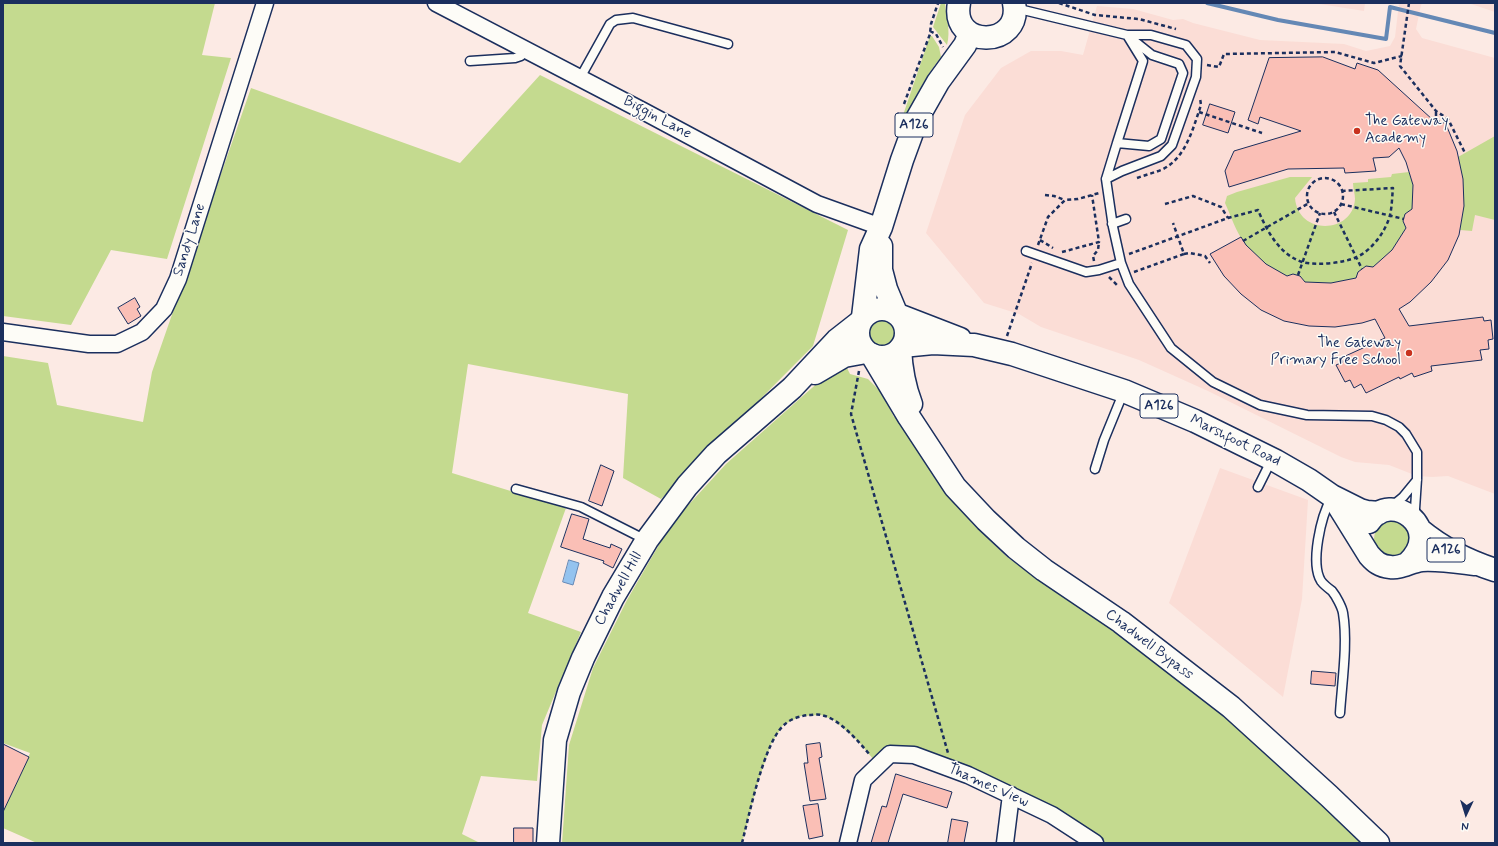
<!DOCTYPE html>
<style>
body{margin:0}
#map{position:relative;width:1498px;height:846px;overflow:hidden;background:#fceae4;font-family:Mynerve,sans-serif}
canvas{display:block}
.frame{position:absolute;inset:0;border:4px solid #1b2f5e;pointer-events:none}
.north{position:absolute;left:1446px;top:794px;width:40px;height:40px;-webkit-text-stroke:3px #fdfcf7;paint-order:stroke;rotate:184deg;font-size:11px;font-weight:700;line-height:16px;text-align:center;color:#1b2f5e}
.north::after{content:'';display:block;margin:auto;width:14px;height:18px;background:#1b2f5e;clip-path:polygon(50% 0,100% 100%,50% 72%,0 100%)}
</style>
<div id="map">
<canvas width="1498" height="846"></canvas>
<div class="frame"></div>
<div class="north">N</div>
</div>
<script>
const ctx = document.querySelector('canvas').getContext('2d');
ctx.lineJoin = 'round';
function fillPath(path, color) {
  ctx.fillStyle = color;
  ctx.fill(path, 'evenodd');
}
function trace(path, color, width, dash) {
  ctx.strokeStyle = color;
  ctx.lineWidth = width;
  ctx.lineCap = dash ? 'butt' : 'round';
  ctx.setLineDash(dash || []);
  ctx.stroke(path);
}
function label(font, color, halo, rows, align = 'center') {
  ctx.font = font + ' Mynerve,sans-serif';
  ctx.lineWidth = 3;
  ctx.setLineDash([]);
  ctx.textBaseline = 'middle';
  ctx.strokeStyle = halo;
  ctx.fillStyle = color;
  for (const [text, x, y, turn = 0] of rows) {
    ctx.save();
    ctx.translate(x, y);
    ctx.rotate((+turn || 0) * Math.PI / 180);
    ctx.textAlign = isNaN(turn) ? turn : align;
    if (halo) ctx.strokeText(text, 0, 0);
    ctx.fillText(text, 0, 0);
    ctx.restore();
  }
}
fillPath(new Path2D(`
 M1313,3H1365L1364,11Z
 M1399,3H1423L1421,5L1416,29L1422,38L1495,58V494L1448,476L1432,477L1417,476L1389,465L1355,462L1341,457L1208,391L1139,360L1041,327L1019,314L984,303L926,233L965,115L1001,68L1031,51H1061L1083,55L1097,6L1133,9L1173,20L1183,19L1193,23L1260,40L1344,44L1366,51L1390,46L1395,37Z
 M1468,3H1495V12Z
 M1220,468L1308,500L1302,599L1283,697L1169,603Z`), '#fbddd6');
fillPath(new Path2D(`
 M3,3H215L202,55L231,58L167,259L111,250L71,325L3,316Z
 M941,3H945C946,18 951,30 947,45L933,27Z
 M930,36H932L939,47L941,57C924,78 913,100 905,125L900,124Z
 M540,75L848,230L813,346L661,499L623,478L628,394L468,364L452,473L566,508L528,613L581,632L542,725L537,781L481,776L462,834L480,843H37L3,828V812L30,753L3,743V356L48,363L57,405L143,422L152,372L251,88L460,163Z
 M1495,136V220L1475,215L1472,231L1460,230C1465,202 1465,185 1458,157Z
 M1409,172L1413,185L1412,209L1405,214L1403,221L1406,228L1392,250L1373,267H1366L1358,272L1356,278L1331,283L1305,282L1300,276L1293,274L1287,276C1271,268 1256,259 1245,244C1236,232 1231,216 1225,203L1227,196L1237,192L1290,177H1312L1295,198C1298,236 1353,234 1355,199C1355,194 1353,188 1353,183L1368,182V179L1391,177L1392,174Z
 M868 333a14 14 0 1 1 28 0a14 14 0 1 1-28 0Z
 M846,366L850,374L868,379L881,392L894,417L902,416L944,488L972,523L1007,557L1113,630L1224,714L1289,773L1361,843H1101L914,755L878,765L859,742L834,720L821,715L801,716L783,725L771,744L757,785L742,843H562L569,745L593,668L627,600L671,524L726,464L830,372Z
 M1374 539a18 18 0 1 1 36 0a18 18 0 1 1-36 0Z`), '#c4da8f');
const water = new Path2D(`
 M569,560L579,563L573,585L563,582Z`);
fillPath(water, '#94c3ef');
trace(water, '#6488b5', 1);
trace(new Path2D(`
 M1207,3L1278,20L1386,39L1390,7L1495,33`), '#6488b5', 4);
const building = new Path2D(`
 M1323,57L1355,69L1357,63L1378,70L1433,120L1438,119L1441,124L1445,122L1457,151L1463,179L1464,206L1459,235L1448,260L1431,282L1410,302L1399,309L1409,326L1483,317L1484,321L1491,320L1493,339L1488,340L1489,349L1480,350L1482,360L1431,366L1432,371L1414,377L1412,373L1400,379L1399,377L1366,393L1361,384L1354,388L1350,380L1345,382L1336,365L1343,362L1341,358L1385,338L1375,319L1362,323L1335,327L1309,326L1284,321L1261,310L1241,294L1224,276L1210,254L1241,237L1246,245L1266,264L1287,276L1293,274L1300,276L1305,282L1331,283L1356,278L1358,272L1366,266L1373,267L1392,250L1406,228L1403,221L1405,214L1412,209L1413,185L1406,162L1399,148L1389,157L1373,158L1376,171L1345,173L1344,168L1288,169L1229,187L1225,171L1234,151L1301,131L1260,117L1258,124L1248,120L1269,58Z
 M1210,104L1235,112L1228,133L1203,125Z
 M135,298L140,307L137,309L141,316L128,324L118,308Z
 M601,465L614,471L602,506L589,501Z
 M572,514L589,519L583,539L610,548L611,544L622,549L613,568L603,563L604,561L561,547Z
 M1312,671L1336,673L1335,686L1311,684Z
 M820,743L822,757L819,758L826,799L810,801L804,763H808L806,745Z
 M3,744L29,757L3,812Z
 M896,774L952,792L947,808L903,794L888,843H871L882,806L886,807Z
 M818,804L823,836L809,839L803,806Z
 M952,819L968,822L964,843H948Z
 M514,828H533V843H514Z`);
fillPath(building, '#fabfb6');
trace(building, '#1b2f5e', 1);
const lane = new Path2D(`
 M1015,8L1127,35H1151L1186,45L1197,59L1196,77L1172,145L1161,156L1122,171L1106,179
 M1127,35L1152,55L1179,64L1183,73L1161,139L1149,146L1117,143L1143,61Z
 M470,61L515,58L521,56L525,49
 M580,78L610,24L616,20L633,18L728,44
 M1117,143L1106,179L1113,227L1121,263L1129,284L1171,348L1213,382L1260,405L1307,415L1372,416L1386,420L1399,427L1406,434L1417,452V479L1415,509V517
 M1112,224L1126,219
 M1026,251L1086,272L1099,270L1121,263
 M1095,469L1104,440L1124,391
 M1258,487L1272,459
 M516,489L581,507L646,540
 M1331,499C1321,516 1310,563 1321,581C1324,585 1328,588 1332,591C1336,596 1342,607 1343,613C1348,643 1342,682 1340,713
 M1392,506L1403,497L1417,480`);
const street = new Path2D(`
 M436,3L643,111L817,204L881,227
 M3,332L89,344H117L142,332L164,309L178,279L265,3
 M848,843L863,780L890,754L914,755L968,775L1052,815L1095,843
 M1005,843L1011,795`);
const secondary = new Path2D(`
 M900,349C901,368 904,386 911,404
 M872,355L909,417L955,487L986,520L1016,548L1044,570L1121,622L1231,707L1329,796L1378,843
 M815,373L844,356L866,352
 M548,843L555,740L569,692L583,658L613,597L647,540L687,486L716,454L792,388L837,340L860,322`);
const primary = new Path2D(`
 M959,3C950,50 1023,48 1014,3
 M881,246V270L886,289L896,313
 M858 333a24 24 0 1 1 48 0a24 24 0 1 1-48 0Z
 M898,315L960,339
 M863,317L871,249L881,227L902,160L917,119L938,82L965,45L970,33
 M902,346L933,343L974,345L1012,354L1124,391L1195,421L1276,461L1309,480L1332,496L1360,510L1367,512L1379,513
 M1333,497L1369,555C1375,562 1380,566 1390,567C1400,569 1411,561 1422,560C1440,559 1458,562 1475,564
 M1369,522C1391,489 1445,528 1408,563
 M1420,530C1443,549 1467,561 1495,570`);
trace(lane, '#1b2f5e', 11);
trace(street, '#1b2f5e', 19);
trace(secondary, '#1b2f5e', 25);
trace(primary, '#1b2f5e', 25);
trace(new Path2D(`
 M1059,3L1095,15L1139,19L1176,29
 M1409,3L1400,66L1436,111L1448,119L1465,153
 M930,31L936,34L943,47
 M1207,65L1219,67L1224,54L1335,52L1374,63L1402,56
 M904,104L930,34L931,24L938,3
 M1199,112L1262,133
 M1436,112V119
 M1137,178C1145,175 1153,173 1161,170C1186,159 1193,128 1201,105L1200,98
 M1307 196a18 18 0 1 1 36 0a18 18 0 1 1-36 0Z
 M1045,195L1054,196L1065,200
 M1165,204L1193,196L1221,207L1228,218
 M1341,204L1404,219
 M1334,212L1362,269
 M1040,240L1053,248
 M1243,241L1309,203
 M1038,245L1048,217L1065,200L1078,199L1099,193
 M1062,252L1099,242L1092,195
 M1129,254L1228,218L1258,210C1267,231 1279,254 1302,262C1316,266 1344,263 1357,257C1372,250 1386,231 1390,215C1392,207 1392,197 1393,188L1342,191
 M1184,254L1190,253L1205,256L1210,263
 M1094,261L1093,256L1098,250L1099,242
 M1134,272L1184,254L1173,223
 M1298,275L1320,213
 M1109,277L1117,285
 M1007,336L1032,263
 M859,371L851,414L948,753
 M742,843C749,816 764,742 784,725C790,719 800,716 809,715C813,715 817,714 821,715C839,718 859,742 870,755`), '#1b2f5e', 2.5, [4, 3]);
trace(lane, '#fdfcf7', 8);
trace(street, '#fdfcf7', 16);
trace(secondary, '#fdfcf7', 22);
trace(primary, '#fdfcf7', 22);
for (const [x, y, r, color] of [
 [1357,131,4,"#c8321e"],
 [1409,353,4,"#c8321e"]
]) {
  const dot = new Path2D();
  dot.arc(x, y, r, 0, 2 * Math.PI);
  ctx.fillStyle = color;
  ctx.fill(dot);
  trace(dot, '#fdfcf7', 1.5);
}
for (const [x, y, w] of [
 [914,125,38],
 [1159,406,38],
 [1446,550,38]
]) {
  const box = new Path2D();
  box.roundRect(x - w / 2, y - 12, w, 24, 3);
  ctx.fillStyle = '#fdfcf7';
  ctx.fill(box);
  trace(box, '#1b2f5e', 1);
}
label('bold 14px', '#1b2f5e', null, [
 ["A126",914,125],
 ["A126",1159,406],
 ["A126",1446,550]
]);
label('15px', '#1b2f5e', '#fdfcf7', [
 ["Biggin Lane",657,118,28],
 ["Sandy Lane",190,240,-72],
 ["Marshfoot Road",1235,441,26],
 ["Chadwell Hill",619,589,-61],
 ["Chadwell Bypass",1149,645,37],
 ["Thames View",988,786,24]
]);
label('15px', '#1b2f5e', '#fdfcf7', [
 ["The Gateway",1365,122],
 ["Academy",1365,139],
 ["The Gateway",1401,344,"right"],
 ["Primary Free School",1401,361,"right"]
], 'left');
</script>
